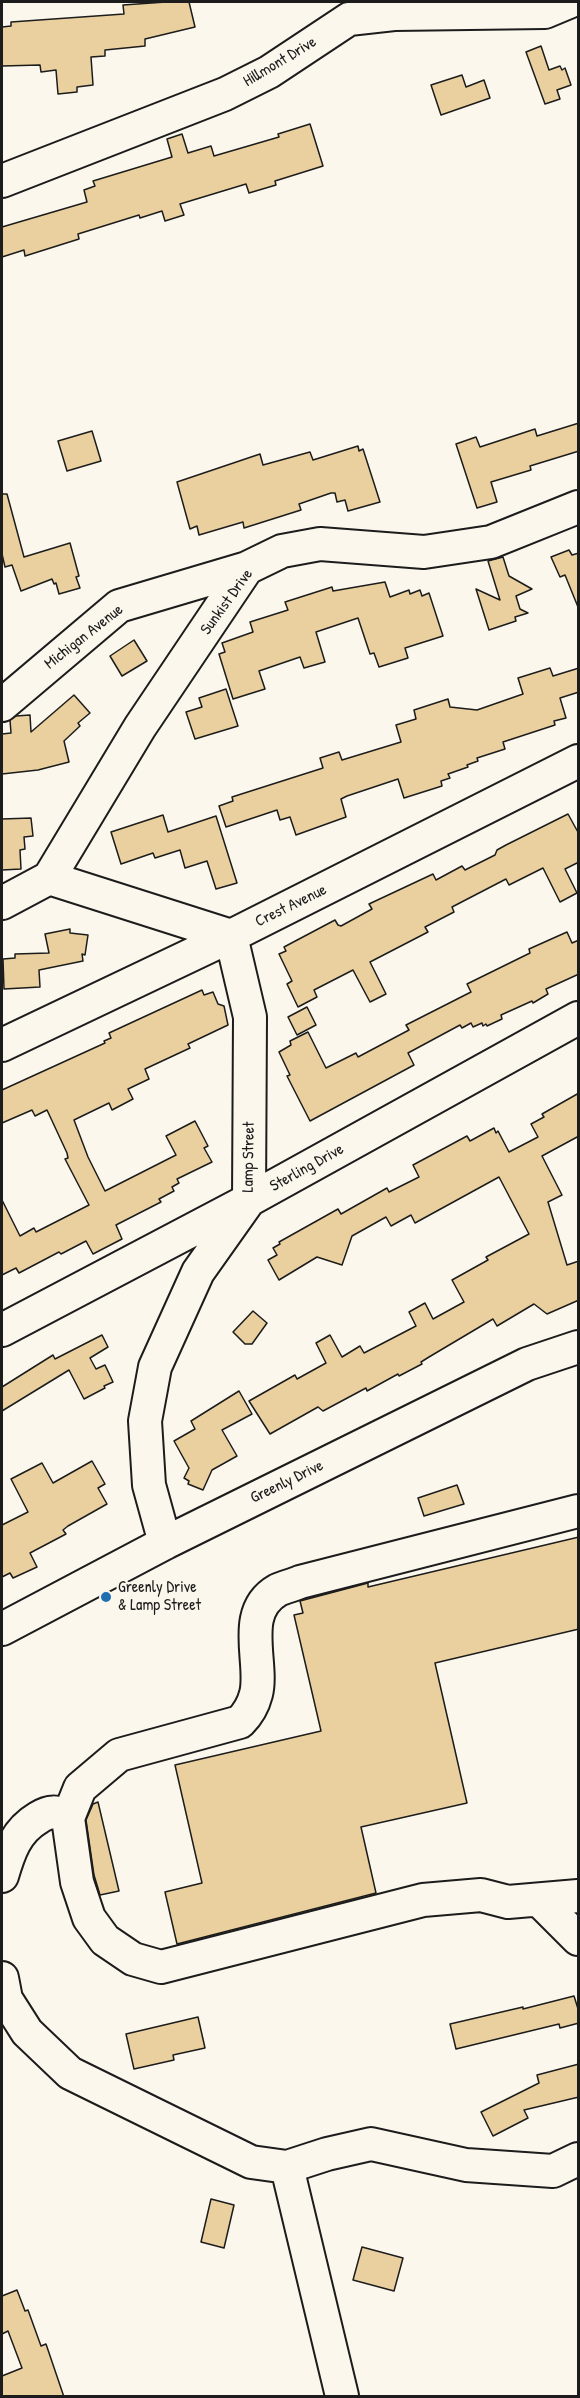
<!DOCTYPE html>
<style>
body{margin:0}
#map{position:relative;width:580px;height:2398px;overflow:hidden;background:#fbf7ec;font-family:"Patrick Hand",sans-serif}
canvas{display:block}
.frame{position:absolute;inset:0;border:3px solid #1c1c1c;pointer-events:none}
</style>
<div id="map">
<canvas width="580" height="2398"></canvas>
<div class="frame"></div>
</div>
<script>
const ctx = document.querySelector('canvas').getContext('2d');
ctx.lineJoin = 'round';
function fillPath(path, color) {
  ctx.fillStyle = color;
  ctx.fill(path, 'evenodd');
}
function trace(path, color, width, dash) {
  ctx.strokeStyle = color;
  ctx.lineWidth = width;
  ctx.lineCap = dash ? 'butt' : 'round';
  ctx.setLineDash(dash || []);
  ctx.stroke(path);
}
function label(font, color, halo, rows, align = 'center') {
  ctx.font = font + ' "Patrick Hand",sans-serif';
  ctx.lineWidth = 4.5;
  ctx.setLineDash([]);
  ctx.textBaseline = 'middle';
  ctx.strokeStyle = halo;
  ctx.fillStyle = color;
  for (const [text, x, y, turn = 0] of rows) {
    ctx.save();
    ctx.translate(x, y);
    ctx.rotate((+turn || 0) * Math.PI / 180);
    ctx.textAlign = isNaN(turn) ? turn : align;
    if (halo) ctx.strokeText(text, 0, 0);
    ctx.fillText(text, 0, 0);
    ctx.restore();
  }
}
const building = new Path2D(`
 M166,2H189L195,27L145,39V46L105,50V56L91,57L93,85L77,87V92L58,94L56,70L41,72L40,65L2,66V27L11,26V22L124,14L123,5Z
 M541,46L549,70L560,66L562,70L565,68L571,85L557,90L560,99L545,104L526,52Z
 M462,75L466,87L484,80L490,98L441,115L431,85Z
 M310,124L323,166L275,181L276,185L249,193L246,184L180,204L184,215L165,221L162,211L140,218L139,215L78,234L79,239L25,256L24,250L2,257V227L87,202L84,190L95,186L93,181L172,157L167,139L182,134L188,153L211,146L214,156L279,137L278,134Z
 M579,423V451L530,466L531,470L491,482L497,502L477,508L456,444L476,437L480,447L535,429L537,436Z
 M92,431L101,461L67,471L58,441Z
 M358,446L359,451L363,449L380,502L348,511L345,500L337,502L335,493H331L299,504L301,510L244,528L243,522L199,535L197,526L190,529L177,482L260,454L263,465L310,452L313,460Z
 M2,494H7L24,557L70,543L79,576L76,577L80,588L59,594L56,583L54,584L52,579L21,591L12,565L5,567L2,554Z
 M569,550L572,555L579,553L578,607L565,575L560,577L551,557Z
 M503,557L509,576L532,589L516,596L520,609L528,613L515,617L516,621L489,630L476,589L500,600L488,561Z
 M385,582L390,597L409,590L410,594L420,590L422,596L429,593L443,636L405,648L408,658L379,667L374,653L370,654L358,618L316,632L325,662L304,668L300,657L259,671L265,689L233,699L219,654L225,652L222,643L253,632L250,622L288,610L285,602L332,587L333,591Z
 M134,640L147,661L122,676L110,656Z
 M550,668L553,676L579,668V692L560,698L566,718L554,721L555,725L503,742L505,749L477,758L478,761L467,765L468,767L448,774L450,778L441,781L442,786L404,798L398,779L347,796L341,799L346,817L296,835L290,817L280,820L277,810L226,827L219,806L233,801L232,797L323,768L320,758L339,752L342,760L401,742L396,725L416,719L414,710L448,699L450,707L477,710L523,694L518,678Z
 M226,689L238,726L195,739L186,712L202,707L199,698Z
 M74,695L90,713L78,723L80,726L64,741L69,762L38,770L2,774V734L11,733L10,720L16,716L30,715L31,732Z
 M568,814L579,834V862L565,869L577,893L560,902L543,868L509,885L506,879L452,907L454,912L425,927L428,932L370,962L386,994L370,1002L353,970L314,990L317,997L298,1007L287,984L292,981L279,954L286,951L284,947L335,920L338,925L341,926L372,909L369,904L433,874L436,880L462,866L465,870L495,855L497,850L506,845Z
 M163,815L168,832L216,816L237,883L216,889L207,861L185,868L180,850L155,858L153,853L121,864L111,832Z
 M31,818L33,836L24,837L25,849L20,850L21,869L2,870V819Z
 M70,929V933L88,935L85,955L82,954L83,961L39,970L40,987L4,989L3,959L15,958V954L49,953L45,934Z
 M567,932L572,943L579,940V974L546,989L548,994L533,1003L532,1001L501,1015L502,1019L487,1026L486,1024L483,1026L482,1023L473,1027L471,1023L462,1028L460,1025L408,1053L414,1065L310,1121L287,1076L290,1075L279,1052L291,1045L290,1041L308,1032L326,1068L356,1053L358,1057L409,1030L406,1025L471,992L467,984L530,953L529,949Z
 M202,990L204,995L213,992L218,1004L224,1006L228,1025L188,1044L190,1048L145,1069L149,1079L128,1089L133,1099L112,1110L109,1103L74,1120L88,1157L105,1191L176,1155L166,1136L195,1121L208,1146L204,1148L212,1162L177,1179L179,1183L172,1187L174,1191L159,1199L161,1202L116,1225L122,1239L93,1254L86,1241L61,1254L59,1252L19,1273L16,1268L2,1275V1200L20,1236L34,1228L36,1232L89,1205L65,1159L68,1158L67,1153L47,1110L35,1116L32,1110L2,1123V1090L105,1043L104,1041L111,1038L109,1033Z
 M307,1007L316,1025L297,1035L288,1017Z
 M579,1093V1136L542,1156L562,1195L548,1202L567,1265L579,1261V1300L547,1314L534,1304L497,1326L493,1319L429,1357L421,1362L422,1364L399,1376L398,1374L367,1391L366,1388L323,1411L318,1407L270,1434L249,1401L295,1375L297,1379L326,1363L316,1343L330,1335L342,1357L360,1346L364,1353L416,1326L409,1312L425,1303L433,1319L464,1302L452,1280L488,1260L486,1257L529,1234L499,1177L415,1223L411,1215L391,1226L386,1217L352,1236L342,1265L317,1257L279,1280L268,1260L277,1255L273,1248L280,1244L279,1242L338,1209L341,1214L387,1188L389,1192L419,1177L413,1165L467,1136L470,1141L494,1128L496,1133L498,1131L509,1152L538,1137L531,1124L544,1117L542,1114Z
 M253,1311L267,1323L252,1344H245L233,1332Z
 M102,1335L108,1347L90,1358L96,1369L105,1365L113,1382L104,1386L105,1388L84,1399L69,1370L2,1411V1387L53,1355L55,1359Z
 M239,1391L252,1414L222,1430L237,1456L212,1470L203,1490L188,1484L189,1481L184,1478L189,1468L174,1441L195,1429L191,1421Z
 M92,1461L105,1484L98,1488L107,1504L68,1526L63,1530L66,1534L30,1553L37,1567L13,1578L10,1573L2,1577V1525L28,1512L11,1479L42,1463L53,1483Z
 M457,1485L464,1504L424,1516L418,1498Z
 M579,1537V1629L435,1663L467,1803L361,1827L376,1893L177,1944L165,1892L202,1883L175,1765L321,1731L294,1615L303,1613L300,1601L368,1583V1587Z
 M98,1802L119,1891L100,1895L94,1875L86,1820L93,1804Z
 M574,1996L579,2012V2023L560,2028L559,2024L456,2049L450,2024L523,2007V2009Z
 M198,2017L205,2048L173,2055L174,2060L134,2069L126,2034Z
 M579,2064V2097L524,2110L528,2118L493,2136L481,2112L539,2083L537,2075Z
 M211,2199L234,2205L224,2248L201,2242Z
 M362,2247L403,2258L394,2291L353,2280Z
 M17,2290L25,2311L28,2310L41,2346L46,2344L64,2397H2V2376L22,2368L8,2331L2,2334V2296Z`);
fillPath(building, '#ead09f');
trace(building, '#1c1c1c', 1.5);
const minor = new Path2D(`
 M2,181L225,94L269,72L349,19L394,14L545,12L569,2
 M2,705L119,606L247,568
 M49,878L231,936L250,1017L249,1200L198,1272L155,1367L145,1421L149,1485L165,1543
 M2,903L49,878L140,727L247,568L282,551L320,544L424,552L491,542L578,507
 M2,1045L231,936L578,761
 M2,1330L249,1200L578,1018
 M578,1511L300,1582C293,1585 285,1587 278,1590C239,1612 264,1663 256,1694C253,1706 248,1714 240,1722L119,1755L80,1788L68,1818L77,1882L89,1918L105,1940L133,1959L161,1967L423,1900L481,1895L508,1902L578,1896
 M2,1629L165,1543L527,1364L578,1347
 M2,1876C9,1852 16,1831 38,1818C49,1811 57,1810 68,1818
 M539,1900L578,1939
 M2,1978L6,1999L27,2032L70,2073L251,2162L287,2167L327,2154L371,2144L466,2165L553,2171L578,2159
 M287,2167L342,2396`);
trace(minor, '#1c1c1c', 36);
trace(minor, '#fbf7ec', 32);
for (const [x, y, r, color] of [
 [106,1597,6,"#1f6fb2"]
]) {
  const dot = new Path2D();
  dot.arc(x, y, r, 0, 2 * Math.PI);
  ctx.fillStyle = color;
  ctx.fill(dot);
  trace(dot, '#fbf7ec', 2);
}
label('16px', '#1c1c1c', '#fbf7ec', [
 ["Hillmont Drive",280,62,-31],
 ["Sunkist Drive",227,602,-54],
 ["Michigan Avenue",84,637,-38],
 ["Crest Avenue",291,906,-26],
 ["Lamp Street",249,1157,-89],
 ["Sterling Drive",307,1168,-29],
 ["Greenly Drive",287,1482,-26]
]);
label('16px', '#1c1c1c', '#fbf7ec', [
 ["Greenly Drive",118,1588],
 ["& Lamp Street",118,1606]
], 'left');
</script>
